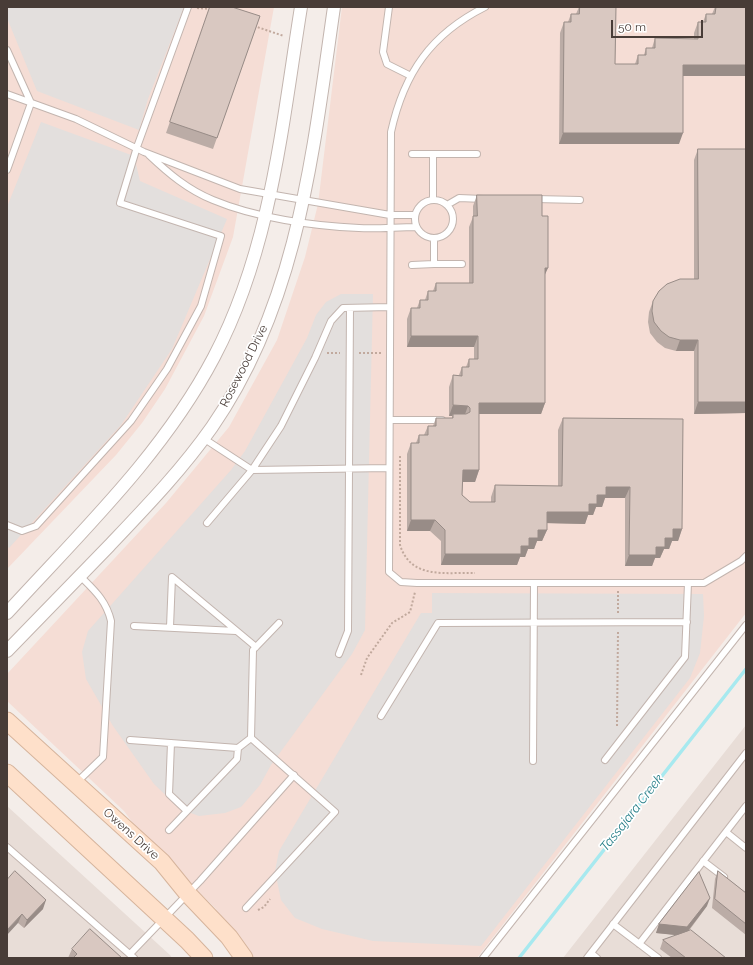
<!DOCTYPE html>
<style>
body{margin:0}
#map{position:relative;width:753px;height:965px;overflow:hidden;background:#f4ede9;font-family:Raleway,sans-serif}
canvas{display:block}
.frame{position:absolute;inset:0;border:8px solid #483c37;pointer-events:none}
.scale{position:absolute;left:611px;top:20px;width:92px;height:18px;box-sizing:border-box;border:2px solid #483c37;border-top:0;padding-left:5px;font-size:12px;line-height:14px;white-space:nowrap;color:#483c37;-webkit-text-stroke:3px #fff;paint-order:stroke}
</style>
<div id="map">
<canvas width="753" height="965"></canvas>
<div class="frame"></div>
<div class="scale">50 m</div>
</div>
<script>
const ctx = document.querySelector('canvas').getContext('2d');
ctx.lineJoin = 'round';
function fillPath(path, color) {
  ctx.fillStyle = color;
  ctx.fill(path, 'evenodd');
}
function trace(path, color, width, dash) {
  ctx.strokeStyle = color;
  ctx.lineWidth = width;
  ctx.lineCap = dash ? 'butt' : 'round';
  ctx.setLineDash(dash || []);
  ctx.stroke(path);
}
function label(font, color, halo, rows, align = 'center') {
  ctx.font = font + ' Raleway,sans-serif';
  ctx.lineWidth = 3.5;
  ctx.setLineDash([]);
  ctx.textBaseline = 'middle';
  ctx.strokeStyle = halo;
  ctx.fillStyle = color;
  for (const [text, x, y, turn = 0] of rows) {
    ctx.save();
    ctx.translate(x, y);
    ctx.rotate((+turn || 0) * Math.PI / 180);
    ctx.textAlign = isNaN(turn) ? turn : align;
    if (halo) ctx.strokeText(text, 0, 0);
    ctx.fillText(text, 0, 0);
    ctx.restore();
  }
}
fillPath(new Path2D(`
 M746,725V958H563Z
 M7,806L170,955L172,958H7Z`), '#e8ddd7');
fillPath(new Path2D(`
 M7,7H274L233,237L204,316L165,389L142,423L116,455L7,569Z
 M342,7H746V613L477,958H253L215,908L141,834L124,811L7,701V674L166,503L229,427L277,340L305,257L318,204Z`), '#f5ddd5');
fillPath(new Path2D(`
 M7,7H184L148,99L139,130L37,91L7,18Z
 M41,122L134,156L140,181L227,219L172,349L121,425L9,548L7,546V207Z
 M341,294H373L365,630L352,654L271,765L260,785L241,807L225,813L199,816L180,809L154,784L113,726L86,679L82,652L88,631L231,470L245,451L307,338L316,315L326,302Z
 M432,593L703,594L704,616L700,653L690,678L481,946L373,941L322,929L295,918L281,900L275,871L279,851L421,613H432Z`), '#e3dfdd');
trace(new Path2D(`
 M519,958L746,669`), '#a7e9ef', 3.5);
const lane = new Path2D(`
 M389,7L383,52L387,64L411,76
 M485,7C431,34 404,73 391,132L389,572L401,582L417,583H704L741,561L746,556
 M7,50L31,103L7,170
 M7,94L76,119L144,152L240,189L390,215H415
 M412,154H433
 M149,155C168,173 188,190 213,200C256,218 313,226 359,228C378,229 397,227 416,227
 M535,199L580,200
 M415 219a19 19 0 1 1 38 0a19 19 0 1 1-38 0Z
 M433,200V154H477
 M447,205L459,198L483,199
 M434,239V264H462
 M412,265L434,264
 M390,420H442
 M203,438L252,470L389,468
 M207,523L252,470L281,426L315,358L331,321L343,308L390,307
 M7,525L22,531L36,526L131,421L167,369L201,306L221,236L120,203L137,147L188,7
 M134,626L236,631
 M170,627L172,577L256,647
 M339,654L348,631L350,308
 M381,716L438,623L687,622
 M130,740L238,748L251,738
 M171,743L169,794L187,811
 M605,760L685,657L688,583
 M533,761L534,583
 M76,783L103,757L111,621C106,600 94,590 80,576
 M169,830L237,759L238,748
 M726,832L746,848
 M7,847L134,958
 M703,861L724,877
 M246,908L335,812L251,738L253,650L279,623
 M613,924L658,958
 M639,944L746,806
 M591,953L597,958
 M130,954L200,881L294,775
 M483,958L746,625
 M587,958L746,753`);
const street = new Path2D(`
 M7,613C81,532 163,454 214,357C271,249 282,125 301,7
 M7,651C41,616 75,581 109,546C145,508 181,471 212,427C298,303 313,152 334,7`);
const secondary = new Path2D(`
 M7,721L162,862L188,894L229,937L244,958
 M7,773L187,940L204,958`);
trace(lane, '#c3b5af', 8);
trace(street, '#c3b5af', 14);
trace(secondary, '#d6b49c', 19);
trace(new Path2D(`
 M197,8L211,9
 M254,26L284,36
 M327,353H340
 M359,353H382
 M400,456V545C411,580 446,572 475,573
 M618,591V613
 M361,675L367,658L392,623L410,612L415,592
 M617,726L618,631
 M258,910L264,907L270,899`), '#c1a99d', 2, [2, 2]);
trace(lane, '#fff', 6);
trace(street, '#fff', 12);
trace(secondary, '#fee0ca', 17);
fillPath(new Path2D(`
 M210,7L260,16L213,149L166,133Z
 M579,7H616L615,64H635L638,55H644L646,48H652L655,38L694,39V33L698,22H703L706,14H712L715,7H746V76H683L679,144H559L560,33L564,22H568L571,14H576Z
 M698,149L746,413L694,414V351H676L665,348L657,342L650,333L648,322L649,312L653,301L694,279V160Z
 M477,195L542,216L545,275V403L541,414H479V470L475,482H463L462,495L470,502H491V497L495,485L558,486V430L563,418L682,529L678,541H672L669,549H664L660,558H655L652,566H625V498H605L602,507H596L593,515H588L585,524L547,523V530L542,541H537L534,549H528L525,557H520L517,565H441V541L430,531H407V454L411,443H416L419,435H424L428,426H433L436,418H452V416H449V387L453,375H459L462,367H466L469,359H474V347H407V319L411,308H417L420,300H425L428,291H433L436,283H469V227L473,217V206Z
 M718,871L746,893V935L712,908L715,879Z
 M7,880L43,909L24,928L18,923Z
 M707,906L688,932L726,958H672L660,949L663,940L678,935L656,933L659,924Z
 M72,949L122,958H68Z`), '#bbaca6');
fillPath(new Path2D(`
 M683,65H746V76H679Z
 M563,133H683L679,144H559Z
 M545,268H548L543,279Z
 M411,336H478L474,347H407Z
 M680,340H698L694,351H676Z
 M698,402H746V413L694,414Z
 M479,403H545L541,414H475Z
 M453,405L468,406L464,417L453,414L452,416H449Z
 M463,470H479L475,482H459Z
 M606,487H630L625,498H605L602,507H596L593,515H588L585,524L543,523L547,512L589,504Z
 M411,520H435L430,531H407Z
 M673,529H682L678,541H672L669,549H664L660,558H655L652,566H625L629,555L656,547Z
 M538,530H547L542,541H537L534,549H528L525,557H520L517,565H441L445,554L521,546Z
 M710,898L707,906L684,936L656,933L659,924Z
 M46,900L43,909L24,928L27,920Z
 M22,914L18,923L7,935V930Z`), '#988c87');
const building = new Path2D(`
 M210,7H232L260,16L217,138L170,122Z
 M580,7H616L615,64H638V55H646V48H655V38L698,39V22H706V14H715L716,7H746V65H683V133H563L564,22H571V14H579Z
 M698,149H746V402H698V340H680L669,337L661,331L654,322L652,311L653,301L659,291L667,284L680,279H698Z
 M477,195H542V216H548V268H545V403H479V470H463L462,495L470,502H495V485L562,486L563,418L683,419L682,529H673V538H665V547H656V555H629L630,487H606V495H597V504H589V512H547V530H538V538H529V546H521V554H445V530L435,520H411V443H419V435H428V426H436V418H453V414H466L470,412V408L468,406L453,405V375L462,376V367H469V359H478V336H411V308H420V300H428V291H436V283H473V216H477Z
 M15,871L46,900L27,920L22,914L7,930V880Z
 M718,871L746,893V924L715,899Z
 M699,872L710,898L687,927L659,924Z
 M90,929L122,958H73L77,954L72,949Z
 M691,930L726,958H686L663,940Z`);
fillPath(building, '#d9c8c1');
trace(building, '#988c87', 1);
label('12px', '#483c37', '#fff', [
 ["Rosewood Drive",244,366,-63],
 ["Owens Drive",131,834,42]
]);
label('italic 13px', '#2a808a', '#fff', [
 ["Tassajara Creek",632,813,-52]
]);
</script>
